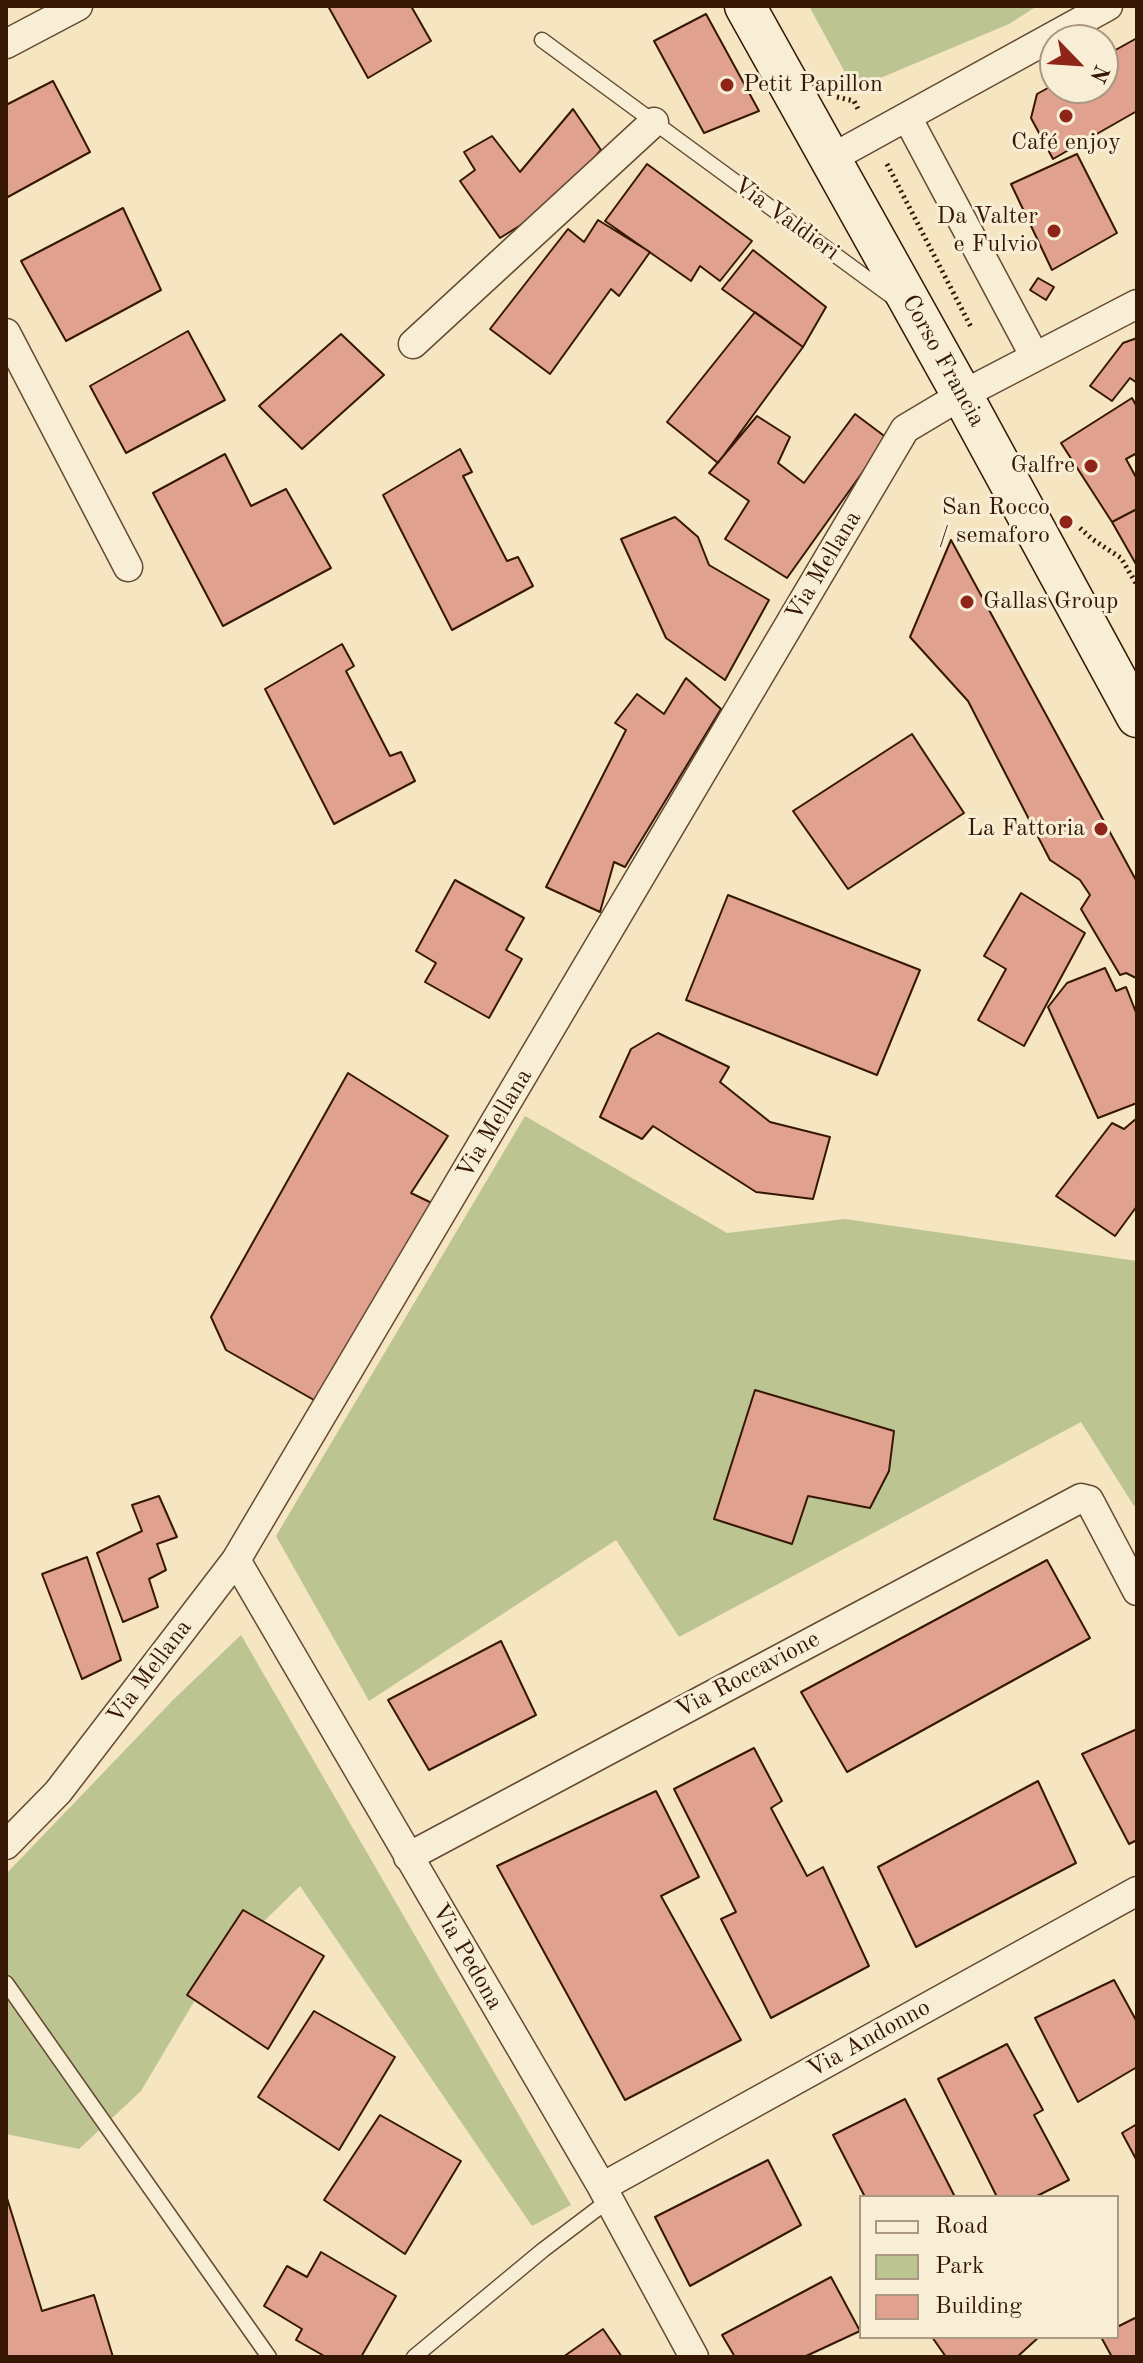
<!DOCTYPE html>
<meta charset="utf-8">
<style>
body{margin:0}
#map{position:relative;width:1143px;height:2363px;overflow:hidden;background:#f5e5c0;font-family:"Old Standard TT",serif}
canvas{display:block}
.frame{position:absolute;inset:0;border:8px solid #351703;pointer-events:none}
.legend{position:absolute;left:859px;top:2195px;width:260px;height:144px;box-sizing:border-box;background:#f8eed6;border:2px solid #aa9882;margin:0;padding:10px 14px;list-style:none;font-size:24px;color:#351703}
.legend li{display:flex;align-items:center;gap:16px;height:40px}
.legend b{width:40px;border:2px solid #aa9882}
.north{position:absolute;left:1039px;top:24px;width:80px;height:80px;box-sizing:border-box;background:#f8eed6;border:2px solid #aa9882;border-radius:50%;rotate:115deg;font-size:22px;font-weight:700;line-height:32px;text-align:center;color:#351703}
.north::after{content:'';display:block;margin:auto;width:28px;height:36px;background:#8f2418;clip-path:polygon(50% 0,100% 100%,50% 72%,0 100%)}
</style>
<div id="map">
<canvas width="1143" height="2363"></canvas>
<div class="frame"></div>
<ul class="legend">
<li><b style="height:10px;background:#f8eed6"></b>Road</li>
<li><b style="height:22px;background:#bcc492"></b>Park</li>
<li><b style="height:22px;background:#e0a18f"></b>Building</li>
</ul>
<div class="north">N</div>
</div>
<script>
const ctx = document.querySelector('canvas').getContext('2d');
ctx.lineJoin = 'round';
function fillPath(path, color) {
  ctx.fillStyle = color;
  ctx.fill(path, 'evenodd');
}
function trace(path, color, width, dash) {
  ctx.strokeStyle = color;
  ctx.lineWidth = width;
  ctx.lineCap = dash ? 'butt' : 'round';
  ctx.setLineDash(dash || []);
  ctx.stroke(path);
}
function label(font, color, halo, rows, align = 'center') {
  ctx.font = font + ' "Old Standard TT",serif';
  ctx.lineWidth = 6;
  ctx.setLineDash([]);
  ctx.textBaseline = 'middle';
  ctx.strokeStyle = halo;
  ctx.fillStyle = color;
  for (const [text, x, y, turn = 0] of rows) {
    ctx.save();
    ctx.translate(x, y);
    ctx.rotate((+turn || 0) * Math.PI / 180);
    ctx.textAlign = isNaN(turn) ? turn : align;
    if (halo) ctx.strokeText(text, 0, 0);
    ctx.fillText(text, 0, 0);
    ctx.restore();
  }
}
fillPath(new Path2D(`
 M809,6H1037L1009,24L854,89Z
 M525,1116L727,1233L845,1219L1137,1261V1504L1134,1506L1081,1422L679,1637L616,1540L369,1701L276,1536Z
 M241,1635L571,2205L532,2226L300,1886L211,1973L141,2091L79,2149L6,2134V1874L173,1700Z`), '#bcc492');
const building = new Path2D(`
 M328,6H411L431,41L368,78Z
 M706,14L759,111L704,133L654,41Z
 M1137,38V111L1053,159L1031,118L1037,94L1055,84V88H1103V57Z
 M53,81L90,152L6,198V105Z
 M573,109L601,150L556,203L500,238L460,181L475,170L464,152L492,136L520,172Z
 M1077,154L1117,233L1052,270L1011,184Z
 M647,164L752,241L720,281L700,266L691,281L605,221Z
 M123,208L161,290L66,341L21,261Z
 M598,220L650,252L619,296L611,289L550,374L490,329L568,229L584,242Z
 M753,250L826,307L803,347L722,289Z
 M1038,278L1054,287L1046,300L1030,290Z
 M755,312L803,347L718,463L667,422Z
 M188,331L225,400L126,453L90,386Z
 M341,334L384,375L302,449L259,406Z
 M1137,338V383L1130,378L1112,401L1090,386L1123,343Z
 M1132,398L1137,407V453L1126,459L1137,479V509L1112,522L1061,443Z
 M855,414L887,438L787,578L725,539L749,501L709,473L757,416L790,437L778,463L804,483Z
 M460,449L472,472L463,476L507,561L518,557L533,586L452,630L383,495Z
 M225,454L251,506L286,489L331,568L223,626L153,493Z
 M1137,509V566L1112,522Z
 M675,517L698,537L709,565L769,600L725,680L666,638L621,539Z
 M951,540L1137,882L1136,978L1126,973L1120,975L1081,909L1090,895L1080,880L1050,860L968,701L910,637Z
 M342,644L354,666L346,671L390,756L401,752L415,781L334,824L265,689Z
 M686,678L721,709L625,867L614,862L600,912L546,887L626,730L615,723L637,694L664,714Z
 M912,734L964,813L848,889L793,811Z
 M455,880L524,918L506,950L522,959L489,1018L425,982L436,963L416,951Z
 M1021,893L1085,933L1024,1046L978,1020L1006,969L984,956Z
 M728,895L920,970L877,1075L686,1000Z
 M1105,968L1116,991L1126,987L1137,1015V1103L1098,1118L1048,1007L1067,983Z
 M658,1033L729,1067L720,1082L770,1122L830,1137L813,1199L756,1192L653,1126L642,1139L600,1117L631,1049Z
 M348,1073L448,1136L411,1193L438,1206L321,1404L226,1350L211,1317Z
 M1137,1118V1206L1115,1236L1056,1196L1112,1123L1124,1129Z
 M755,1390L894,1431L889,1471L870,1508L808,1496L792,1544L714,1519Z
 M159,1496L177,1537L157,1544L166,1570L149,1579L158,1607L123,1622L97,1553L142,1531L132,1505Z
 M87,1557L121,1660L82,1679L42,1574Z
 M1047,1560L1090,1638L847,1772L801,1692Z
 M501,1641L536,1715L429,1770L388,1700Z
 M1137,1729V1840L1129,1844L1082,1754Z
 M754,1748L782,1801L771,1808L807,1876L823,1867L869,1966L771,2018L721,1919L736,1912L674,1789Z
 M1038,1781L1076,1863L916,1947L878,1867Z
 M656,1791L699,1877L661,1896L741,2040L625,2100L497,1866Z
 M243,1910L324,1956L268,2049L187,1995Z
 M1114,1980L1137,2022V2067L1078,2102L1035,2018Z
 M314,2011L395,2057L339,2150L258,2097Z
 M1007,2044L1043,2110L1034,2115L1069,2180L1035,2197H997L938,2079Z
 M905,2099L955,2197H865L833,2135Z
 M380,2115L461,2161L405,2254L324,2200Z
 M1137,2124V2161L1122,2133Z
 M768,2160L801,2225L690,2286L655,2217Z
 M6,2195L42,2311L94,2295L113,2357H6Z
 M321,2252L396,2296L361,2357H326L296,2340L302,2329L264,2306L287,2266L307,2277Z
 M831,2277L860,2331L804,2357H735L722,2335Z
 M1137,2317V2357H1112L1101,2337H1117V2327Z
 M603,2329L622,2357H563Z
 M932,2337H1039L1017,2357H946Z`);
fillPath(building, '#e0a18f');
trace(building, '#351703', 2);
const lane = new Path2D(`
 M542,40L894,298
 M6,1983L269,2357
 M414,2357L543,2250L609,2200`);
const street = new Path2D(`
 M6,44L78,6
 M907,117L1035,357
 M830,159L1108,6
 M6,333L128,567
 M413,344L654,122
 M236,1560L602,2187L694,2357
 M6,1845L58,1792L236,1560L905,429L962,395L1137,304
 M408,1857L1081,1498L1089,1500L1137,1591
 M602,2187L1137,1891`);
const secondary = new Path2D(`
 M745,6L962,395L1137,717`);
trace(lane, '#654a32', 17);
trace(street, '#654a32', 31);
trace(secondary, '#351703', 43);
trace(new Path2D(`
 M837,97L854,101L858,109
 M887,164L972,329
 M1080,528L1092,539L1121,558L1137,585`), '#351703', 5, [2, 4]);
trace(lane, '#f8eed6', 14);
trace(street, '#f8eed6', 28);
trace(secondary, '#f8eed6', 40);
for (const [x, y, r, color] of [
 [727,85,8,"#8f2418"],
 [1066,116,8,"#8f2418"],
 [1054,231,8,"#8f2418"],
 [1091,466,8,"#8f2418"],
 [1066,522,8,"#8f2418"],
 [967,602,8,"#8f2418"],
 [1101,829,8,"#8f2418"]
]) {
  const dot = new Path2D();
  dot.arc(x, y, r, 0, 2 * Math.PI);
  ctx.fillStyle = color;
  ctx.fill(dot);
  trace(dot, '#f8eed6', 3);
}
label('24px', '#351703', '#f8eed6', [
 ["Petit Papillon",743,85,"left"],
 ["Café enjoy",1066,143,"center"],
 ["Da Valter",1038,217],
 ["e Fulvio",1038,245],
 ["Galfre",1075,466],
 ["San Rocco",1050,508],
 ["/ semaforo",1050,536],
 ["Gallas Group",983,602,"left"],
 ["La Fattoria",1085,829]
], 'right');
label('24px', '#351703', '#f8eed6', [
 ["Via Valdieri",786,219,36],
 ["Corso Francia",943,361,61],
 ["Via Mellana",824,566,-59],
 ["Via Mellana",495,1124,-59],
 ["Via Mellana",150,1672,-53],
 ["Via Roccavione",748,1675,-28],
 ["Via Pedona",467,1957,60],
 ["Via Andonno",869,2039,-29]
]);
</script>
